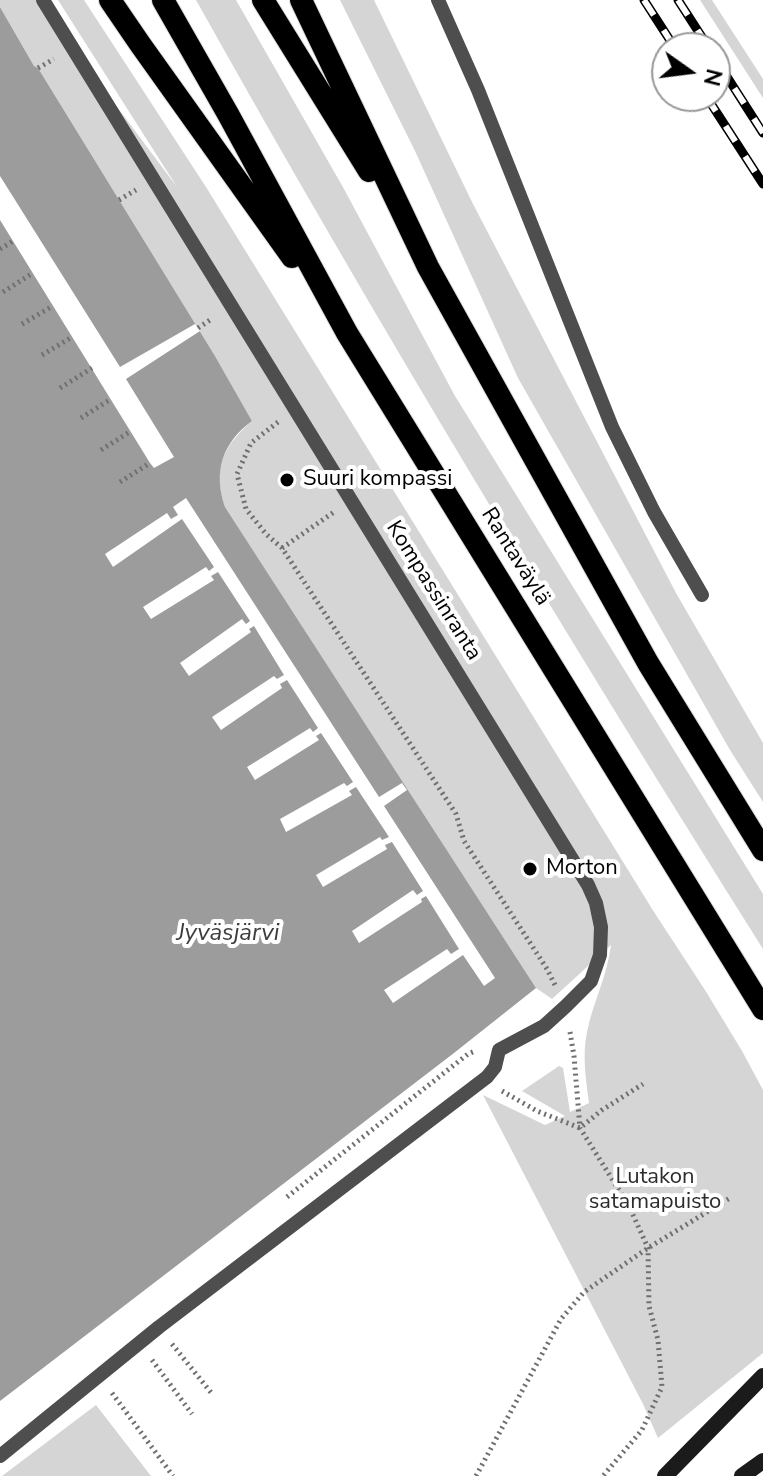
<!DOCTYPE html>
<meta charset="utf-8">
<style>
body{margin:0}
#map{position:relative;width:763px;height:1476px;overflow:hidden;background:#fff;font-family:"Nunito Sans",sans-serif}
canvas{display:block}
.north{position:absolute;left:651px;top:32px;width:80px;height:80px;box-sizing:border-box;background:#fff;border:2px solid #999;border-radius:50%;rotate:104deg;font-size:22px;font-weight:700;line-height:32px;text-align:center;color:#000}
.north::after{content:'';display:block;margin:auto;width:28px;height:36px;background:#000;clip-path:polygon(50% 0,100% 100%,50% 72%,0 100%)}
</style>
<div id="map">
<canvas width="763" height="1476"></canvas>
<div class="north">N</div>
</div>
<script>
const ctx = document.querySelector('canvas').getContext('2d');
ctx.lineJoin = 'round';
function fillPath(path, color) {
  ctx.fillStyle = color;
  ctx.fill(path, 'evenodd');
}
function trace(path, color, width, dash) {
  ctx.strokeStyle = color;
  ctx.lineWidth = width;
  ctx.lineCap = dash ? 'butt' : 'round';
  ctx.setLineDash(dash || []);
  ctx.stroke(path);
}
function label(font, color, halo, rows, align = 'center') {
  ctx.font = font + ' "Nunito Sans",sans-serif';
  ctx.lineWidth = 8;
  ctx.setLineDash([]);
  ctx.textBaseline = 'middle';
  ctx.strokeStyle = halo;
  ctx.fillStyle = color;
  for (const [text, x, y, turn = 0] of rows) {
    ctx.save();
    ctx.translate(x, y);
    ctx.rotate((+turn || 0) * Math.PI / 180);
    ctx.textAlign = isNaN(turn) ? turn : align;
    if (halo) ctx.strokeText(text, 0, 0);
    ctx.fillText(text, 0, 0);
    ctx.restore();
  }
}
fillPath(new Path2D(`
 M0,0H40L94,76L177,187L58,0H84L206,187L654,912L705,990L742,1051L763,1090V1353L658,1438L643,1404L483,1095L545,1125L565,1116L522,1091L559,1066L563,1068L570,1112L589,1103C586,1081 582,1055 587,1032C593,1002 607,977 611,945L552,999L536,988L225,507C212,469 223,446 252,421L215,356L38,68L34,66L0,7Z
 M196,0H236L344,189L455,396L763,894V949C567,637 376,322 196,0Z
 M340,0H374L473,204L676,593L763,743V802L730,750L518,378L415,151Z
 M700,0H712L763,79V98Z
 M96,1405L151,1476H2Z`), '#d5d5d5');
fillPath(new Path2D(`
 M0,7L34,66L38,68L215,356L252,421C222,443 213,472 225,507L536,988L454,1053L0,1401Z`), '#9c9c9c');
fillPath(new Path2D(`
 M0,176L120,367L195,324L200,331L126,379L174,457L154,468L150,463L0,220Z
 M186,498L379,797L402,783L407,790L384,806L495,978L484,986L463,955L393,1003L384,990L447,949L451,954L459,949L426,896L421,899L422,902L359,943L352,931L413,890L417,895L423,891L392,842L385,845L387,849L323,887L316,875L380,837L382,840L389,837L356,787L349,791L352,795L286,832L280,819L344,783L347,786L353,782L321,733L316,736L319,740L255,780L247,767L310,728L313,732L318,728L287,680L280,684L282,688L221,730L212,717L274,676L277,679L284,675L254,626L249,629L251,632L189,676L180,663L242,619L246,624L250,621L218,572L211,576L214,580L151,619L143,607L206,567L209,571L214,567L182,519L113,567L105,554L167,513L171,519L178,515L173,507Z`), '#fff');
const trunk = new Path2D(`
 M110,0L140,44L292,257
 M163,0L228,114L347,333L763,1009
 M263,0L369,171
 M301,0L428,267L648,663L763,850`);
trace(trunk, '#dbdbdb', 24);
trace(new Path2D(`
 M38,68L54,59
 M119,200L136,190
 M0,249L13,241
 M3,292L33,273
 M22,324L53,306
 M198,328L213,318
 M42,355L72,337
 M60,388L92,368
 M81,418L111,399
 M278,422L251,443L237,474L246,509L266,534L282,548L456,814L464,841L547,969L555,985
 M101,450L131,431
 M120,482L150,463
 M282,548L334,512
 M570,1032L574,1056L580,1128L629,1206L648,1248L649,1306L658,1340L662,1387L642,1430L603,1476
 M502,1091L537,1111L580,1128L602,1110L643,1084
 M287,1197L468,1054L475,1051
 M172,1344L213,1395
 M152,1360L192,1414
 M112,1393L173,1476
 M476,1476L561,1319L584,1292L648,1248L730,1198`), '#707070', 5, [2, 4]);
trace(new Path2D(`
 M438,0L478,90L612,427L654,512L702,595
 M0,1456L159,1327L487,1077L495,1067L499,1050L544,1026L566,1006L591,981L600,955L601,927L596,903L588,885L43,0`), '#4e4e4e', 14);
trace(new Path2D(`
 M665,1476L763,1376
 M742,1476L763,1461`), '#1b1b1b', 16);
trace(trunk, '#000', 22);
const rail = new Path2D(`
 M644,0L675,48
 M678,0L709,48
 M715,58L763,133
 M706,96L763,184`);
trace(rail, '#000', 9);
trace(rail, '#fff', 6, [18]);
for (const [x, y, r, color] of [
 [287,480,8,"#000"],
 [530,869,8,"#000"]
]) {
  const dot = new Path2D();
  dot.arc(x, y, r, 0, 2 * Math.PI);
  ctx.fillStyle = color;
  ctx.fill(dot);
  trace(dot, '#fff', 3);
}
label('22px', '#000', '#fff', [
 ["Suuri kompassi",303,480],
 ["Morton",546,869]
], 'left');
label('22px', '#000', '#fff', [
 ["Rantaväylä",515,557,58],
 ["Kompassinranta",433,591,58]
]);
label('22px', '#2c2c2c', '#fff', [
 ["Lutakon",655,1178],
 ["satamapuisto",655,1203]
]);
label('italic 24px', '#3d3d3d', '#fff', [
 ["Jyväsjärvi",228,934]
]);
</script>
